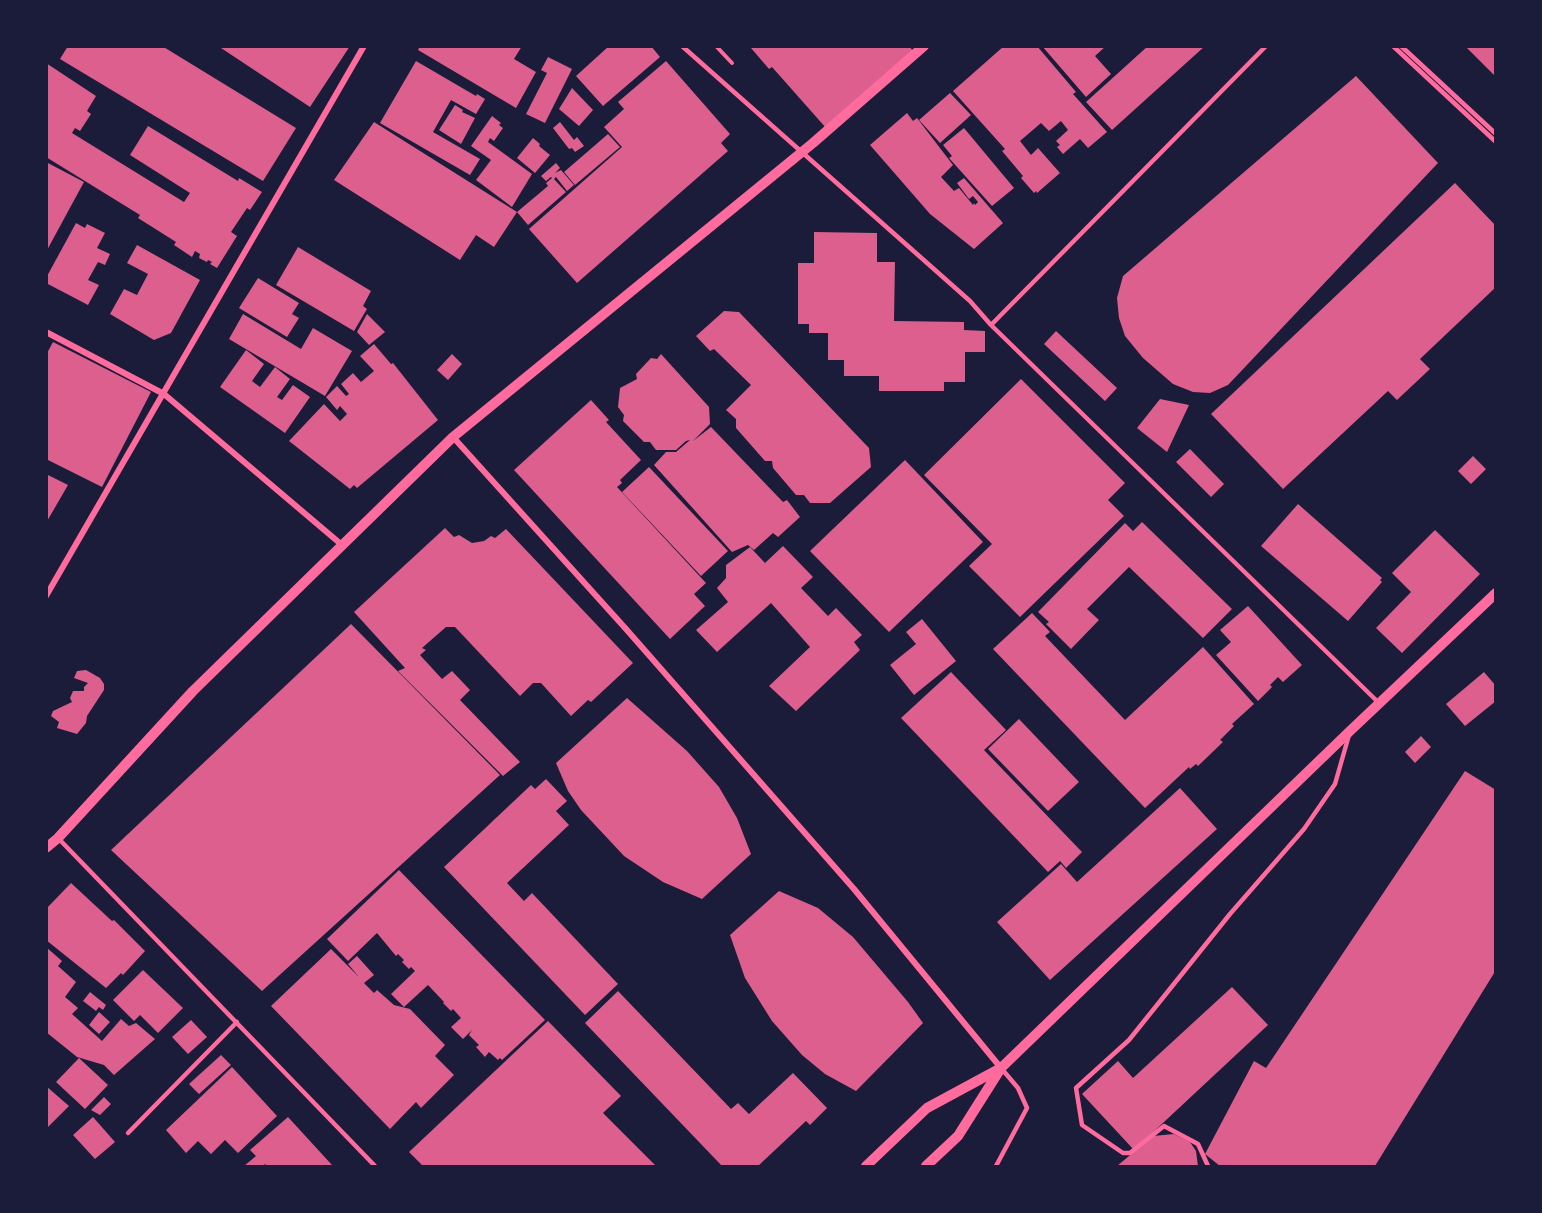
<!DOCTYPE html>
<style>
body{margin:0}
#map{position:relative;width:1542px;height:1213px;overflow:hidden;background:#1b1b3a;font-family:"DejaVu Sans",sans-serif}
canvas{display:block}
.frame{position:absolute;inset:0;border:48px solid #1b1b3a;pointer-events:none}
</style>
<div id="map">
<canvas width="1542" height="1213"></canvas>
<div class="frame"></div>
</div>
<script>
const ctx = document.querySelector('canvas').getContext('2d');
ctx.lineJoin = 'round';
function fillPath(path, color) {
  ctx.fillStyle = color;
  ctx.fill(path, 'evenodd');
}
function trace(path, color, width, dash) {
  ctx.strokeStyle = color;
  ctx.lineWidth = width;
  ctx.lineCap = dash ? 'butt' : 'round';
  ctx.setLineDash(dash || []);
  ctx.stroke(path);
}
fillPath(new Path2D(`
 M68,46H162L296,128L263,181L60,59Z
 M218,46H350L310,107Z
 M420,46H522L514,59L536,72L516,108L418,50Z
 M609,46H651L660,57L603,106L576,76Z
 M753,46H909L914,52L826,128L772,67L769,69L751,48Z
 M1004,46H1037L1076,92L1073,94L1107,132L1088,148L1080,139L1063,154L1057,147L1060,145L1056,141L1068,130L1061,121L1049,131L1041,123L1020,141L1031,155L1038,148L1060,173L1037,193L1036,191L1034,193L1021,178L1023,176L1002,151L1005,149L953,91Z
 M1042,46H1106L1095,56L1111,74L1086,97Z
 M1148,46H1205L1112,130L1086,102Z
 M1465,46H1496V77Z
 M548,57L572,69L545,123L526,114L547,73L541,70Z
 M416,61L476,96L477,94L485,99L476,114L451,100L433,132L480,159L470,175L380,123Z
 M666,61L730,134L721,143L728,151L577,283L529,229L622,147L604,127L624,109L618,102Z
 M46,63L96,96L87,111L91,114L80,131L75,128L72,133L184,202L190,193L130,155L148,126L238,181L239,178L262,192L250,210L247,208L231,232L237,236L217,268L210,264L212,262L208,260L207,262L199,258L200,254L195,251L192,257L174,245L176,242L138,218L140,215L46,157Z
 M1356,76L1438,163L1228,385L1210,393L1193,392L1173,384L1143,358L1125,336L1119,318L1117,298L1123,276Z
 M572,88L593,110L579,126L559,109Z
 M950,93L971,115L940,143L919,120Z
 M455,105L463,110L462,112L475,118L461,144L439,130Z
 M907,113L913,121L917,118L953,165L941,177L954,191L959,188L973,205L974,203L975,205L978,202L973,196L969,199L957,183L964,178L1003,223L974,249L930,214L870,145Z
 M492,116L501,123L499,125L503,128L494,141L490,138L488,142L532,174L512,207L476,180L491,160L471,146Z
 M374,122L517,212L494,247L476,235L460,260L334,180Z
 M560,122L574,140L577,137L584,146L575,152L572,148L569,149L553,128Z
 M964,128L1014,188L992,206L949,158L952,156L943,145Z
 M608,134L620,147L575,185L564,172Z
 M533,138L540,144L539,146L550,155L535,173L517,158Z
 M46,162L84,182L46,252Z
 M556,163L560,168L555,173L561,170L574,185L567,191L556,177L554,179L566,192L528,225L517,212L548,186L546,183L552,178L551,177L546,181L541,176Z
 M1455,183L1496,226V287L1420,359L1430,369L1397,400L1388,391L1283,489L1211,414Z
 M76,223L85,228L87,224L105,233L97,248L110,254L105,265L98,262L88,280L99,285L88,305L46,283V278Z
 M814,232L877,233V262H895L894,321L964,322V330L985,331V352H965V382H944V391H879V376H844V360H828V333H809V324H798V263H814Z
 M137,245L200,280L171,333L154,340L110,314L124,289L137,295L148,274L127,263Z
 M298,247L371,291L363,306L367,309L354,331L276,285Z
 M258,278L299,303L292,314L299,318L287,337L239,308Z
 M724,311L739,312L869,448L871,467L830,503H810L804,495H796L773,468L772,461H765L736,428V419L726,410L751,385L714,349L710,351L696,336Z
 M243,314L301,349L313,328L352,351L325,396L229,339Z
 M367,314L385,332L369,345L357,332Z
 M1056,331L1117,388L1105,401L1044,344Z
 M53,342L151,392L102,487L46,459V355Z
 M374,344L391,364L393,363L438,420L357,488L354,485L350,489L289,441L324,404L340,421L347,414L340,406L337,410L326,397L337,386L346,396L349,394L341,384L353,373L361,382L374,371L360,356Z
 M246,350L264,364L252,381L260,387L275,367L290,379L277,397L282,400L293,385L310,397L285,433L220,387Z
 M452,354L462,364L448,380L437,370Z
 M661,354L709,407L710,424L693,441L711,427L783,502L787,500L800,517L778,537L773,533L754,550L748,545L732,552L654,465L666,452H676L690,440L686,441L676,450H656L650,442H644L623,421L624,415L618,407L620,388L637,379L636,374L651,358L657,359Z
 M1021,379L1125,483L1108,500L1124,516L1020,617L969,566L992,544L924,475Z
 M1160,399L1189,405L1167,452L1137,428Z
 M591,400L609,420L606,422L641,460L620,480L622,483L617,487L706,583L694,594L705,606L670,639L514,470Z
 M1190,449L1224,484L1211,497L1176,462Z
 M1473,456L1486,469L1471,484L1458,471Z
 M905,460L983,542L889,632L810,551Z
 M649,467L728,551L701,576L622,492Z
 M46,474L68,485L46,523Z
 M1298,504L1382,578L1380,580L1382,582L1348,621L1261,546Z
 M1142,522L1232,609L1203,638L1129,567L1087,609L1099,620L1071,649L1046,624L1049,622L1038,612L1125,523L1133,531Z
 M445,528L454,537L459,535L472,543L484,541L491,536L495,538L506,529L633,663L591,702L588,700L571,716L541,683H533L520,696L455,627H446L422,648L426,650L420,655L442,679L452,671L470,690L460,700L520,762L503,776L398,671L405,668L354,612Z
 M1435,530L1480,574L1402,653L1376,628L1411,592L1392,573Z
 M783,546L813,577L801,588L828,616L836,608L862,635L854,642L860,650L796,711L769,686L810,647L771,603L717,652L696,630L728,602L717,588L726,578V565L750,547L765,563Z
 M1248,606L1302,665L1283,682L1278,677L1270,685L1272,687L1258,701L1216,655L1231,642L1220,630Z
 M1032,613L1050,632L1045,636L1125,720L1203,647L1254,704L1232,724L1234,726L1220,740L1223,742L1198,766L1196,764L1190,769L1189,767L1145,808L993,649Z
 M922,619L956,661L914,695L890,665L916,644L906,632Z
 M351,624L500,775L262,991L111,850Z
 M86,670L100,678L104,684V690L87,716L86,723L77,734L57,728L59,722L51,716L53,711L72,702L70,698L73,691H84V687L88,683L74,678L77,671Z
 M951,672L1006,730L984,750L1082,852L1066,868L1060,861L1048,872L901,718Z
 M1484,672L1496,686V701L1465,726L1446,704Z
 M627,698L687,751L719,787L737,818L751,854L702,899L663,882L624,856L581,810L568,791L556,763Z
 M1019,719L1079,782L1048,811L988,749Z
 M1421,736L1431,747L1415,763L1405,752Z
 M1465,771L1496,790V970L1375,1166H1220L1205,1154L1254,1061L1266,1068Z
 M546,779L567,801L556,811L569,825L507,883L524,901L532,893L618,984L585,1015L444,867L531,785L535,789Z
 M1180,788L1217,829L1050,980L997,922L1061,864L1077,882Z
 M399,870L545,1020L502,1060L500,1058L498,1060L489,1052L485,1057L476,1047L479,1045L469,1035L472,1030L463,1039L451,1027L461,1018L453,1009L451,1011L443,1003L444,1002L428,985L404,1007L391,994L415,971L411,967L409,969L402,962L404,960L398,954L396,956L377,933L348,961L327,939Z
 M71,883L112,921L114,920L145,951L123,975L121,973L106,988L46,940V909Z
 M779,891L818,908L853,937L908,1002L923,1023L856,1091L825,1074L802,1055L772,1021L745,978L730,935Z
 M46,947L62,961L58,966L76,982L65,997L78,1008L72,1014L102,1041L121,1019L129,1026L136,1023L155,1039L114,1075L104,1065L77,1057L46,1032Z
 M331,949L359,977L348,964L357,956L374,975L364,983L374,993L377,990L394,1005L410,1009L445,1045L435,1056L454,1075L421,1108L416,1102L390,1129L271,1006Z
 M143,970L183,1008L158,1033L140,1015L134,1021L113,1000Z
 M1232,987L1268,1025L1134,1150L1082,1094L1118,1061L1133,1078Z
 M618,991L731,1109L738,1103L749,1114L793,1073L827,1108L810,1125L806,1121L758,1166H722L585,1023Z
 M90,992L106,1005L103,1010L99,1007L96,1011L83,1001Z
 M99,1012L110,1022L99,1034L89,1025Z
 M191,1020L207,1037L188,1054L172,1037Z
 M548,1021L621,1096L603,1113L656,1166H423L409,1152Z
 M221,1055L231,1065L199,1094L189,1084Z
 M79,1058L108,1085L85,1109L56,1082Z
 M232,1067L277,1116L238,1153L225,1140L211,1154L198,1141L186,1153L166,1130Z
 M46,1086L69,1106L46,1129Z
 M104,1097L111,1104L100,1115L91,1110Z
 M93,1117L115,1142L95,1159L73,1135Z
 M288,1117L332,1165L267,1166L265,1164L263,1166H244L256,1156L250,1150Z
 M1174,1134L1190,1142L1196,1151L1198,1166H1117L1153,1136Z`), '#dd5f8e');
trace(new Path2D(`
 M716,46L732,63`), '#ff6b9d', 4);
trace(new Path2D(`
 M682,46L970,301L991,325L1379,703
 M1393,46L1496,142
 M1401,46L1496,134
 M991,325L1266,46
 M58,838L375,1166
 M128,1133L237,1022
 M996,1166L1027,1108L1018,1088L1001,1068
 M1208,1166L1198,1144L1164,1126L1130,1153H1123L1082,1125L1076,1088L1129,1040L1230,914L1304,829L1335,784L1349,735`), '#ff6b9d', 4.5);
trace(new Path2D(`
 M46,332L164,394L342,545
 M453,437L626,629L854,889L1001,1068
 M46,596L364,46`), '#ff6b9d', 6);
trace(new Path2D(`
 M46,848L58,838L193,691L453,437L813,143L924,46
 M866,1166L927,1108L1001,1068
 M926,1166L958,1136L1001,1068L1351,730L1496,593`), '#ff6b9d', 10);
</script>
